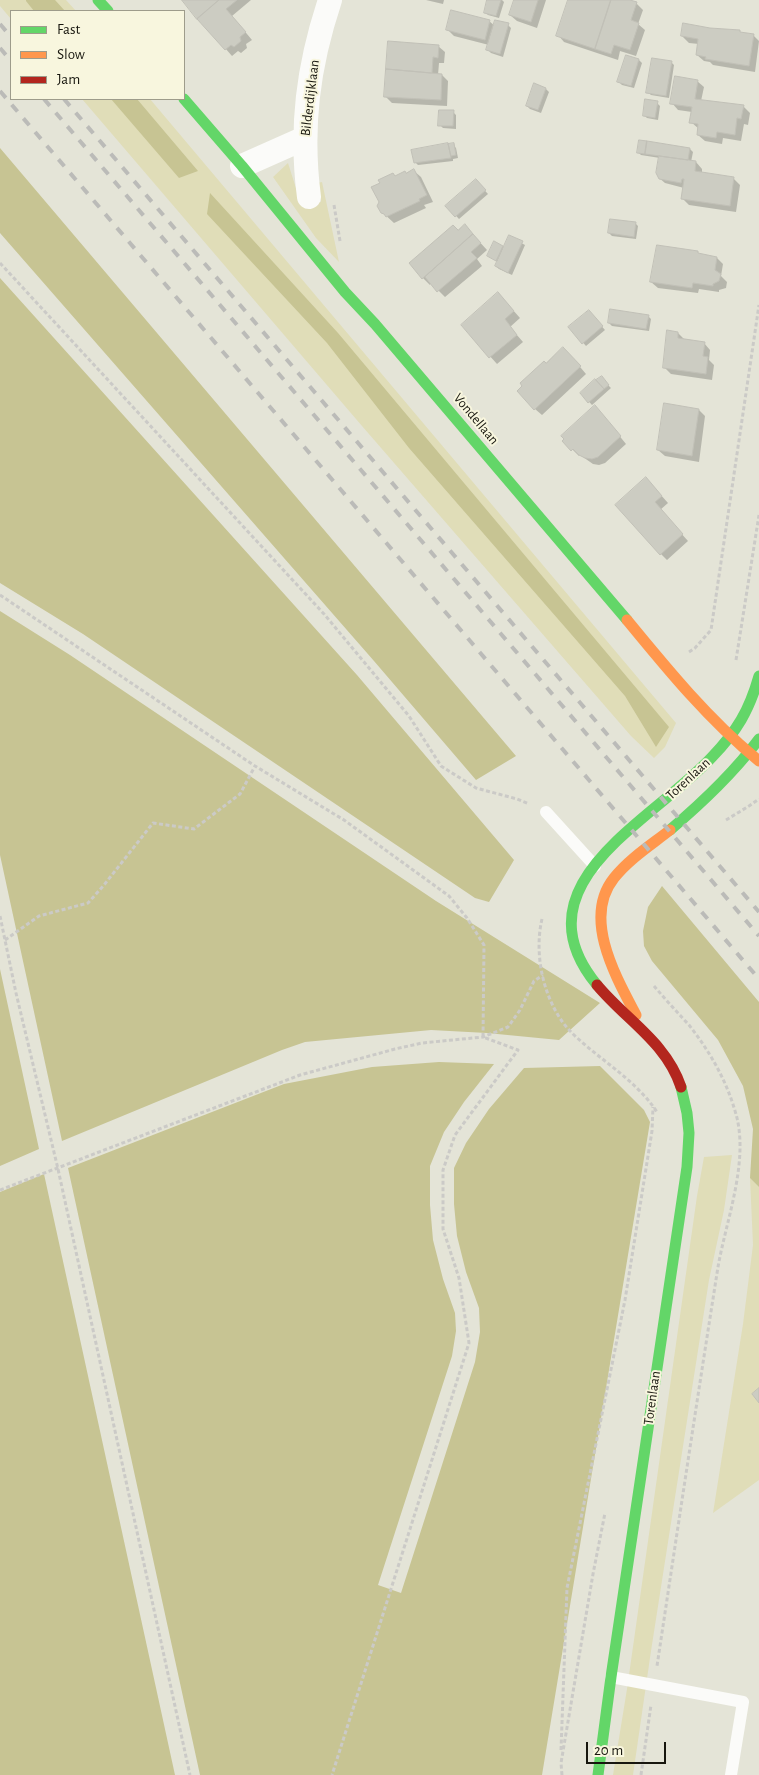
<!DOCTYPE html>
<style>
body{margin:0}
#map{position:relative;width:759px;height:1775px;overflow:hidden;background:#e4e4d7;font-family:"Alegreya Sans",sans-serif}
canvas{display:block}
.legend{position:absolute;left:10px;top:10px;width:175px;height:90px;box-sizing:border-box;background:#f8f6de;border:1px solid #9e9c8b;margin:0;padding:6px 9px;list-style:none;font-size:15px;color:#17160e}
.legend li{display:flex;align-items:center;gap:10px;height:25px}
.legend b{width:25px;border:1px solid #9e9c8b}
.scale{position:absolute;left:586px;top:1742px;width:80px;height:22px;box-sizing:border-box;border:2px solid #17160e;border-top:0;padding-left:6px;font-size:15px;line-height:18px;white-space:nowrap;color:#17160e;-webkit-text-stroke:4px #f8f6de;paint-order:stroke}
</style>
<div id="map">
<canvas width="759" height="1775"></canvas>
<ul class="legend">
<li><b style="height:6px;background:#63d668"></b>Fast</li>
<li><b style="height:6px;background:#ff974d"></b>Slow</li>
<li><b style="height:6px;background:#b3261e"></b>Jam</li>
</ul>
<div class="scale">20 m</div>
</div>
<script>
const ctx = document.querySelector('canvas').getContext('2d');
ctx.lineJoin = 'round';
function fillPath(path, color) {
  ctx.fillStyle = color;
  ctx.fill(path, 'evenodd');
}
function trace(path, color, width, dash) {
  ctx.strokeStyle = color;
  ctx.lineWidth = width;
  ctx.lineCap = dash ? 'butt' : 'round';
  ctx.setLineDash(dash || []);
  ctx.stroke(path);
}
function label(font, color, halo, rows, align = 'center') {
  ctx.font = font + ' "Alegreya Sans",sans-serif';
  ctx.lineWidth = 4;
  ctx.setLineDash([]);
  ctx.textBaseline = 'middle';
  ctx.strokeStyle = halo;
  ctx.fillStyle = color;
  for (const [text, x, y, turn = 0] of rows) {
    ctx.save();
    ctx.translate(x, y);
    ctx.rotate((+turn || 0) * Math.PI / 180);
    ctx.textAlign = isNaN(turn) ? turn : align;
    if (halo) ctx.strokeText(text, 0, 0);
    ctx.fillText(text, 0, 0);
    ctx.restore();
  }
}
fillPath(new Path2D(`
 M0,0H66L76,11H11V19L0,6Z
 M82,99H150L676,723L665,747L654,758L631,736L362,426Z
 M288,163L301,204L321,202L317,183L322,182L339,262L316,238L273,177Z
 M732,1155L724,1210L709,1280L651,1651L633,1775H613L627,1689L697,1196L704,1157Z
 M750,1178L759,1187V1480L713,1513L743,1324L753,1245Z`), '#e0ddb8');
fillPath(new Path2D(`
 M26,0H55L65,11H34L26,1Z
 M111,99H137L198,171L179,178Z
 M0,148L516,756L476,780L374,661L0,233Z
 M210,193L338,333L669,727L656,747L625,696L409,448L327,343L207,214Z
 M0,278L357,675L514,860L489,902L475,898L83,634L0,583Z
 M0,611L70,655L436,901L600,1003L559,1040L487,1033L431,1030L305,1042L282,1050L62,1141L0,855Z
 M662,886L759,1002V1187L750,1178L753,1129L743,1086L718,1040L652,961L644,946L643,931L648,907Z
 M0,969L39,1149L0,1166Z
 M439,1062L494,1064L464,1102L444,1132L430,1166V1205L433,1240L443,1279L455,1313L456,1331L452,1356L378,1585L401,1593L475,1362L480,1332L479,1308L466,1272L457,1236L454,1204V1168L466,1143L489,1109L524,1068L600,1066L644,1110L650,1122L542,1775H200L68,1168L284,1084L372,1067Z
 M44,1174L175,1775H0V1192Z`), '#c7c493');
fillPath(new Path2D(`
 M183,0H251L232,16L252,40L246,44L247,48L241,53L238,51L232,56Z
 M426,0H444L443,4Z
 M488,0H502L504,2L499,18L488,15L485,12Z
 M515,0H546L537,28L517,21L510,15Z
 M569,0H626L636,3L643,10L638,24L645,30L636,56L620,51L618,60L564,42L558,35Z
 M489,21L495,26L508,25L511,28L503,57L491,53L488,50L489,45L454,36L447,29Z
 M710,30L753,35L759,41L755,72L713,65L710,62L704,61L697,55L699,44L689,43L682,36Z
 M389,43L438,46L445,52L444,63H439L438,75H442L448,81L447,106L392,103L385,96Z
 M627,57L639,60L642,63L634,88L622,85L619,82Z
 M671,62L674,65L669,98L651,95L648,92Z
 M697,81L704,87L701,101L743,106L750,113L748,125L744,124L741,141L723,138L722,144L705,141L698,135L699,129L691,122L692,112L678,110L672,103Z
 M546,89L549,92L541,113L530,109L527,106Z
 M657,103L660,106L658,120L647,118L644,115Z
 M453,112L456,115V129L443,128L440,125Z
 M453,145L456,148L458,158L453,159V161L418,165L415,162Z
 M690,149L693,152L691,162H696L702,169V173L733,178L740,185L736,212L689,205L682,198L684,188L665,183L658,177L660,158L641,155L638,152Z
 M414,171L421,177L433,202L424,205L426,208L394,223L382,212L407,174Z
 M476,181L488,194L459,219L447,206Z
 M635,223L638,226L636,239L612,236L609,233Z
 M465,226L487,250L477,259L482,266L445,297L431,283L430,285L423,278L411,263Z
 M510,237L525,245L512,275L499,269L496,266L498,262L488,255L494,243L505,248Z
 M700,255L717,258L723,264L721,276L727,282L726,288L719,290V292L699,289L698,293L658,288L651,282Z
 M505,301L520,318L510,327L523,342L497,364L462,325Z
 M588,311L605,330L586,346L570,328Z
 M648,316L651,319L649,331L612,326L609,323Z
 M678,333L684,339L704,343L710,350L709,360L714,365L712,380L671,374L665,368Z
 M570,355L586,374L542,415L535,409L546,365Z
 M601,378L611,388L592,405L581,393Z
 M699,410L705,416L699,462L665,456L658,450Z
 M601,413L626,444L605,463L599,465L593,464L580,455L579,456L564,441Z
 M652,485L668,503L660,510L688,541L667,560L661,554Z`), '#0003');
const building = new Path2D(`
 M182,0H219L197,19Z
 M219,0H237L226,9L246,32L240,37L241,41L234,47L231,45L225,50L197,19Z
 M487,0H501L496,16L484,13Z
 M514,0H538L531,22L509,15Z
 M568,0H611L595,49L556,36Z
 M611,0H630L637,2L631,20L639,23L630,50L614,45L611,54L595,49Z
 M451,10L490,20L485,40L446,30Z
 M495,20L509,23L500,54L486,50Z
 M683,23L710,28L740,30V32L754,34L749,66L705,59L706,57L696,55L698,39L681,36Z
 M388,41L439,45L438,58L433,57L432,73L386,69Z
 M626,55L639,59L631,86L617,82Z
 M652,58L672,61L666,96L646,93Z
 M386,69L442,74L441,100L384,97Z
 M675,76L698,80L695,99L744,105L741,119L737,118L735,135L717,132L716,138L697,135L698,124L689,123L692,107L670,104Z
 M534,83L546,88L538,110L526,106Z
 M645,99L658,101L655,118L643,116Z
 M439,110H454L453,126H438Z
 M639,140L647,141L645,154L637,153Z
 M647,141L690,148L688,160L645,154Z
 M448,143L451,158L414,163L411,150Z
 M454,143L456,155L451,156L448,144Z
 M659,156L696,161L695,171L734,177L730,206L681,199L684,179H682L681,183L659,179L656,173Z
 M414,169L427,195L419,199L420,201L386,217L384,214L381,213L377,206L379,202L371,187L380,183L378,180L393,173L395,176L405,171L406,173Z
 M476,179L486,190L455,217L445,206Z
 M610,219L636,222L634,237L608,233Z
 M465,224L473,234L422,279L409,263L453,225L458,230Z
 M473,234L481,243L471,252L477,258L437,292L425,277Z
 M509,235L523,241L508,273L495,266Z
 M494,241L503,246L496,261L487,256Z
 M657,245L698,251V253L717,257L715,270L721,274L719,281L713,284V286L693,283L692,288L650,282Z
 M498,292L514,311L505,319L517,335L489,358L461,325Z
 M610,309L649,315L646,329L608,323Z
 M589,310L603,326L582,344L568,327Z
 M667,330L678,332V338L705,342L703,356L708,357L706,374L663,368Z
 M563,347L581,366L534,410L517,391L522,386L520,383L544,361L546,363Z
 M602,376L609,385L604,389L596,380Z
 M595,379L604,389L588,403L580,393Z
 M664,403L699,409L692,456L657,450Z
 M595,405L621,436L598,457L592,459L585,458L579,455L573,449L571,451L562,441L564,439L561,436Z
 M646,477L662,496L655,502L683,534L660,555L615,505Z
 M759,1388V1403L752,1394Z`);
fillPath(building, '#ccccc2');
trace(building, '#c1c0b7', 1);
trace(new Path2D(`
 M334,205L340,241
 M0,263L324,614L409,716L441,766L476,788L517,799L529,804
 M0,595L255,766L344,820L449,896L467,918L484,945L483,1037L518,1050L455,1135L443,1170V1229L459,1278L469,1343L332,1775
 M689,652L695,648L711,630L759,305
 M736,660L759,515
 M726,820L749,806L759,799
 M0,916L16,993L58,1169L190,1775
 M542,919C533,957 545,1007 573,1034C601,1061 635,1079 657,1112
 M5,940L39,916L88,903L104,885L153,823L194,829L240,794L255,766
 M654,986C665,999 677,1012 689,1025C711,1053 728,1083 737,1118C748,1165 726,1221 718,1267C697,1400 677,1533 657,1666
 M0,1190L300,1075L395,1049L422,1043L483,1037L508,1027L520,1010L534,981L543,975
 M561,1750L567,1588L625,1300L652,1131L653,1107
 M562,1775L561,1763L593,1574L605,1513
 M641,1775L651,1705`), '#cbcac7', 3, [4, 2.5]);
trace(new Path2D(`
 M546,812L595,866
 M611,1677L743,1702L731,1775`), '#fbfbf9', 12);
trace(new Path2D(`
 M242,166L305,138
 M309,197C300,128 308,66 330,0`), '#fbfbf9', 24);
trace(new Path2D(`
 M98,0L108,11
 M184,99L242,166L345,292L375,324L627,620
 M670,830C703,802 733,774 759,739
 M597,985C514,884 653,821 712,757C737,731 749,711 759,676
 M598,1775L611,1677L687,1167L689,1133L687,1113L681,1087`), '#63d668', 11);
trace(new Path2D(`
 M627,620C668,670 709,720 759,761
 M636,1015C616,977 582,918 614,878C629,859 651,845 670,830`), '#ff974d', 11);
trace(new Path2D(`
 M597,985C626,1020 666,1042 681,1087`), '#b3261e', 11);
trace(new Path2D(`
 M0,24L11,37
 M0,48L11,61
 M0,91L759,979
 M44,99L759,936
 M64,99L759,912`), '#bbbbb8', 4, [9, 9]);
label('14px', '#17160e', '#f8f6de', [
 ["Bilderdijklaan",310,98,-83],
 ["Vondellaan",476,419,50],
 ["Torenlaan",688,779,-43],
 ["Torenlaan",652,1398,-82]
]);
</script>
